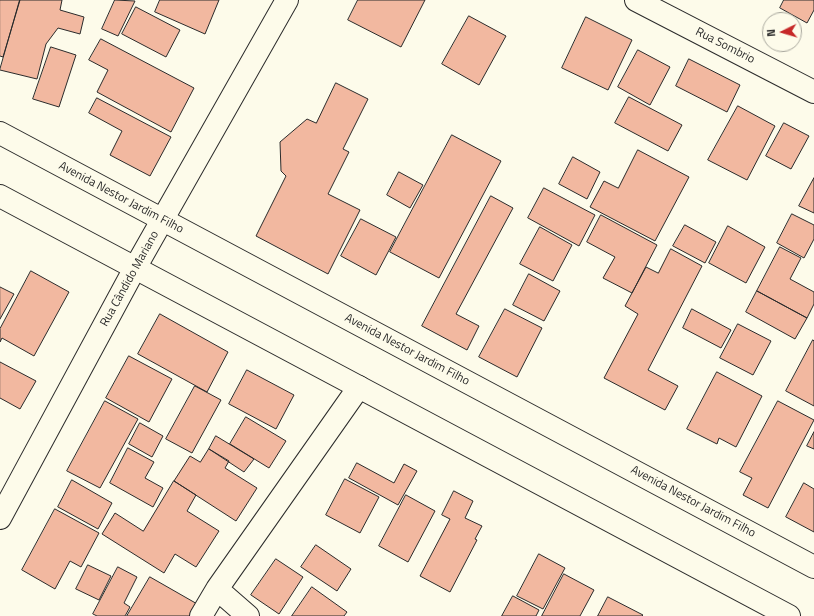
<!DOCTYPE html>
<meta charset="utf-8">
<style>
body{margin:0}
#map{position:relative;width:814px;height:616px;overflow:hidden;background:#fdfbea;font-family:"Titillium Web",sans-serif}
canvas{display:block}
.north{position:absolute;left:762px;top:12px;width:40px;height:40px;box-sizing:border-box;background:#fdfbea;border:1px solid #a9a89e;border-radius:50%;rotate:265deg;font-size:11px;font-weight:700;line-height:16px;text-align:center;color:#2b2b2b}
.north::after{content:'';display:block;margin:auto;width:14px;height:18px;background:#c62828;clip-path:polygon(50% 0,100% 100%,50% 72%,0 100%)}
</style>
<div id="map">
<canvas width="814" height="616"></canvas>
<div class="north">N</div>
</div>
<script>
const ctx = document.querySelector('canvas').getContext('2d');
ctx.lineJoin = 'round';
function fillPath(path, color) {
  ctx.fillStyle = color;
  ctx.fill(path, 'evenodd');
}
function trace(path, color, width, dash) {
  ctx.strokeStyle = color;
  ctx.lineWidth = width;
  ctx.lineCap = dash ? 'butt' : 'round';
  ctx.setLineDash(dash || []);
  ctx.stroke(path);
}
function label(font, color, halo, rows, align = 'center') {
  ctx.font = font + ' "Titillium Web",sans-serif';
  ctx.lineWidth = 3;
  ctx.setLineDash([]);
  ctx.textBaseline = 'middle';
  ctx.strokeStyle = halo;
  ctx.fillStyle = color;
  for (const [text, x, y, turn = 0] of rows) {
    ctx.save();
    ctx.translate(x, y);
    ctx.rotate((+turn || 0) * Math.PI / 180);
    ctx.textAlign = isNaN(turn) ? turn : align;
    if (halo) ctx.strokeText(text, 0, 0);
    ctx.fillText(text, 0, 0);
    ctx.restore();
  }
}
const building = new Path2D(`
 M0,0H20L3,57L0,56Z
 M20,0H62L60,10L84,17L80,34L58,28L46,44L37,79L0,70Z
 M115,0L135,1L118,36L102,29Z
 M160,0H219L205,34L155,12Z
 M358,0H425L401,47L348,20Z
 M784,0H814V10L807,23L780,8Z
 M136,7L180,30L166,57L122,34Z
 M469,16L506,36L479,85L442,64Z
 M586,17L632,40L608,90L562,68Z
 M101,39L194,88L171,132L97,92L108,70L89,60Z
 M51,47L76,55L59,107L33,99Z
 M638,50L670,67L650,105L618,87Z
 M689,59L740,85L727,112L676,86Z
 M336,83L368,99L343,149L349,152L328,194L360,210L328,274L256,236L286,176L281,171L280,142L307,119L316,123Z
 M629,97L682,125L668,151L615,123Z
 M97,98L171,137L150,176L110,155L122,131L89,113Z
 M738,106L775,126L747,180L708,160Z
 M784,123L809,136L791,169L766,156Z
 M452,135L501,161L439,278L390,252Z
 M638,150L689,177L655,241L590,207L604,181L618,188Z
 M573,157L600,172L587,199L559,184Z
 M399,172L423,185L410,208L387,195Z
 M814,178V213L799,206Z
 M544,188L595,215L579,246L528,218Z
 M491,196L513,208L456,314L479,326L467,350L422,326Z
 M792,214L814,225V239L804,258L777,243Z
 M601,215L657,245L632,293L603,278L615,257L587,242Z
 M361,219L396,237L376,275L341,256Z
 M685,225L716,242L705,263L673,246Z
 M728,226L765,247L746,283L709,263Z
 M540,227L572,245L553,281L520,264Z
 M780,247L801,258L790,279L814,292V304L807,318L757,291Z
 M671,249L702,266L648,370L678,386L665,410L604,378L638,314L625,306L646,267L658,273Z
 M31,271L69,292L34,356L2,338L0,342V329Z
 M529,274L560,291L544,321L513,305Z
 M0,287L14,294L0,319Z
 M757,291L807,318L795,339L746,312Z
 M505,309L542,328L517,377L479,357Z
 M692,309L731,330L721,348L683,328Z
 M160,314L228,352L207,392L138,354Z
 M738,324L771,341L753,375L720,358Z
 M813,340L814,341V406L786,391Z
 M129,356L172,379L149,422L106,398Z
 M0,362L36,381L20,409L0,398Z
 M247,370L294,395L276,429L229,404Z
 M717,372L762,396L736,447L719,438L717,444L687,429Z
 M195,386L221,400L192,453L166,439Z
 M105,401L138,419L100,488L67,471Z
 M778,401L814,420L768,508L743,495L752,478L740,472Z
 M246,417L286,441L269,468L230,444Z
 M140,423L163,436L152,457L129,444Z
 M814,432V449L807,446Z
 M216,436L254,459L244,472L209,449Z
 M128,448L154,462L145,478L163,488L153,507L110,483Z
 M209,449L229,461L225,468L257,488L236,521L174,481L190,456L200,462Z
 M357,463L394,483L404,464L417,471L398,505L349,478Z
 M345,479L379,497L360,533L326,515Z
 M72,480L112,503L98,529L58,507Z
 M174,481L196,495L187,511L219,531L196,567L175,554L164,573L102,534L115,513L143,531Z
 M804,483L814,489V532L786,517Z
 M454,491L473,501L465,518L482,526L475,539L477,540L450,592L420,576L450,519L442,515Z
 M406,495L435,511L408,562L379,546Z
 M55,509L99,533L81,567L70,561L55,589L22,570Z
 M316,545L351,569L337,591L301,567Z
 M539,554L565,568L543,609L517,596Z
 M276,559L303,577L279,614L251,595Z
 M88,565L111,576L99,600L76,589Z
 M118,567L137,577L124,603L130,607L125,616H97L93,614Z
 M564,574L594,590L580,616H542Z
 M150,577L199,605L192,616H127Z
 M312,587L347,612L344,616H292Z
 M513,596L539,610L536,616H502Z
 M608,597L643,615L642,616H598Z`);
fillPath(building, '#f2b8a0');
trace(building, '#2b2b2b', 1);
const minor = new Path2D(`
 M636,0L814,92
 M0,518L135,268L287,0
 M217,589L248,616
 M201,616L217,589L359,387`);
const major = new Path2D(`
 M0,133L814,567
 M0,196L789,616`);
trace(minor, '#2b2b2b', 24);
trace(major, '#2b2b2b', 24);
trace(minor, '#fdfbea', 22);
trace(major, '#fdfbea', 22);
label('12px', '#2b2b2b', '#fdfbea', [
 ["Rua Sombrio",725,46,27],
 ["Avenida Nestor Jardim Filho",121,198,28],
 ["Rua Cândido Mariano",130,279,-61],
 ["Avenida Nestor Jardim Filho",407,350,28],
 ["Avenida Nestor Jardim Filho",693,502,28]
]);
</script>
